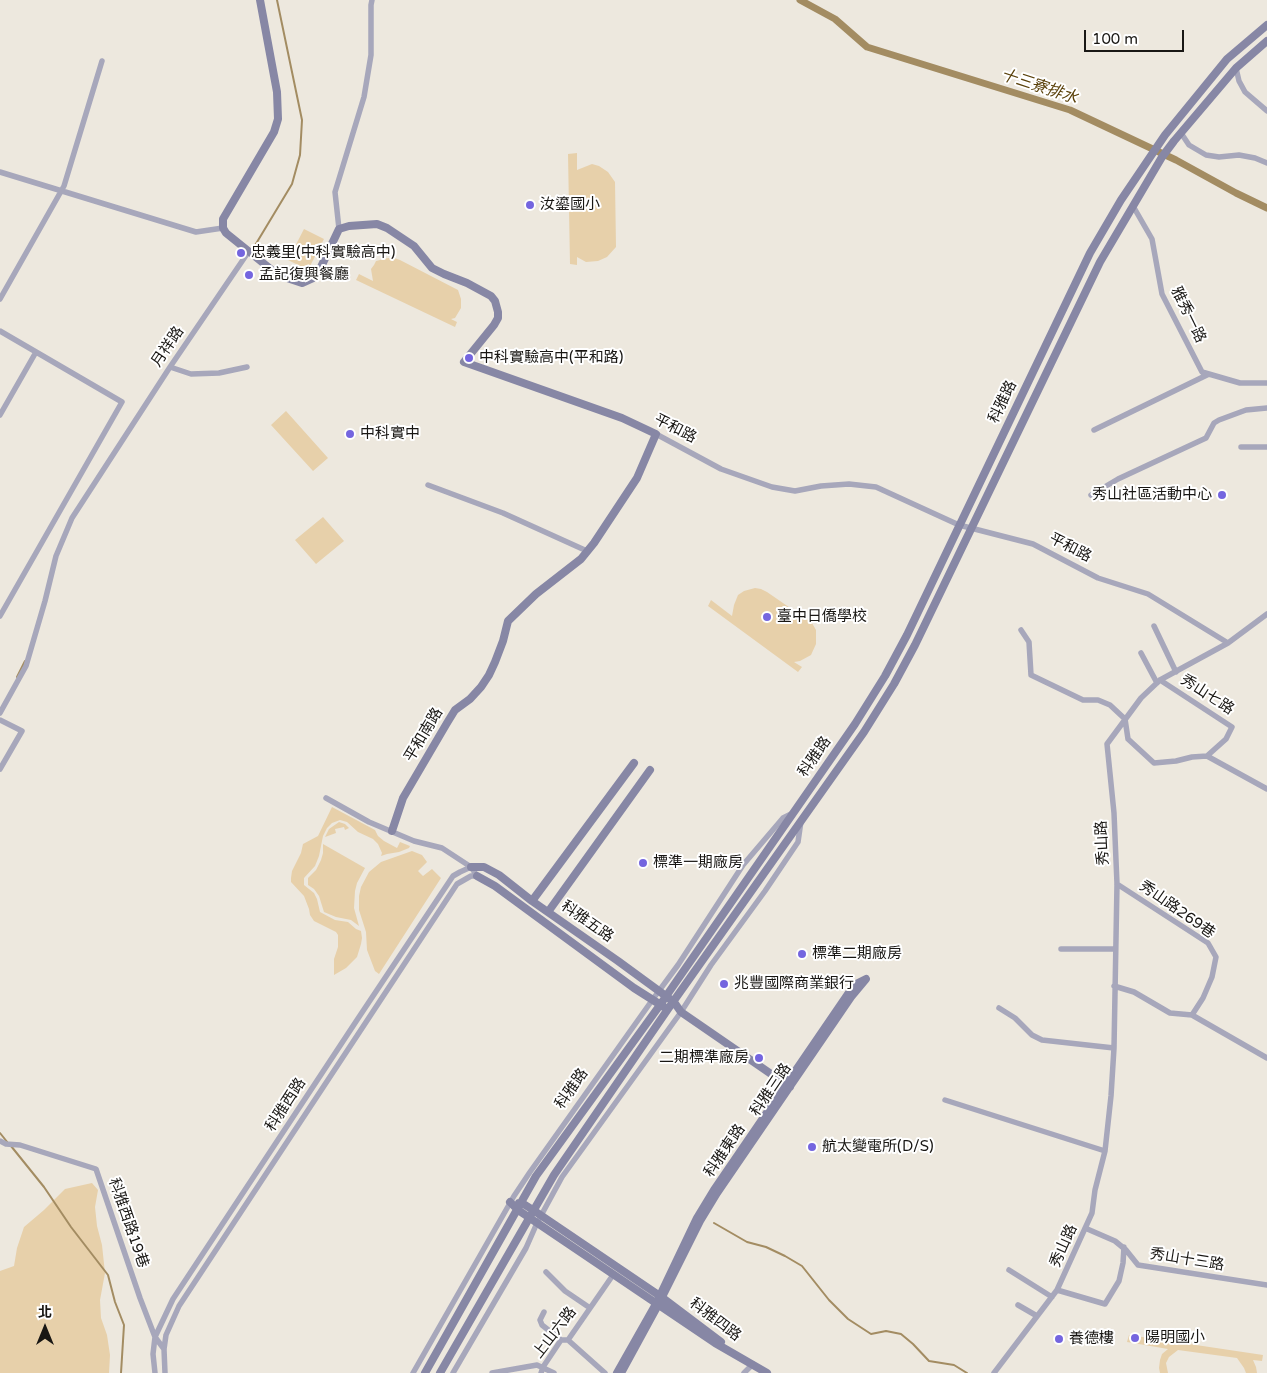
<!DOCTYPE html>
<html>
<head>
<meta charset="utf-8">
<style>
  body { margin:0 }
  #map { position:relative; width:1267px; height:1373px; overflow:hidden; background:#ede8de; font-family:"Varela Round","Noto Sans TC",sans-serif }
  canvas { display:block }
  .north { position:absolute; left:20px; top:1303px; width:50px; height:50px; -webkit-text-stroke:4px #fff; paint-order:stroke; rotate:0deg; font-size:14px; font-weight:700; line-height:20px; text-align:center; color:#191714 }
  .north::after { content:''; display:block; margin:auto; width:18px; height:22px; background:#191714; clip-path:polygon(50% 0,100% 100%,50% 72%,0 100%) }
  .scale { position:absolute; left:1084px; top:30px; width:100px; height:22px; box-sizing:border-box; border:2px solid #191714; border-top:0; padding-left:6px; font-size:15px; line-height:18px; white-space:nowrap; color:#191714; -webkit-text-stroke:4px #fff; paint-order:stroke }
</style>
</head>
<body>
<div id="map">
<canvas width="1267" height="1373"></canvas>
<div class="north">北</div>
<div class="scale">100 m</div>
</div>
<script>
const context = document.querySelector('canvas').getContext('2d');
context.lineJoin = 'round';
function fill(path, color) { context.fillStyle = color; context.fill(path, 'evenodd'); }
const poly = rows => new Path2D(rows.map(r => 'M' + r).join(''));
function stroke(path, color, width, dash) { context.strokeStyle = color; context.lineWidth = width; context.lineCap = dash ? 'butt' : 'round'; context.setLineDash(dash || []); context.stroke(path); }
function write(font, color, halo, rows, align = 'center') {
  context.font = font + ' "Varela Round","Noto Sans TC",sans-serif'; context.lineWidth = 4; context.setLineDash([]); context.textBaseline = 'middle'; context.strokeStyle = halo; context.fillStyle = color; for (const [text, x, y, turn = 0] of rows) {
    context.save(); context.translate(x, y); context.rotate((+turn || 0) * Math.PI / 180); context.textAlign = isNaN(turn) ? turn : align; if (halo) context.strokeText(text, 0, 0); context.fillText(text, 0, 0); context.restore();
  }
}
fill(poly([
  [577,153,577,170,592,164,599,166,608,172,615,182,616,247,607,257,598,261,586,262,577,257,577,265,570,264,568,154],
  [304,229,324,239,308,270,288,260],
  [388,258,394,258,400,260,458,290,461,299,461,308,455,318,451,319,457,322,455,327,356,280,359,274,373,281,371,269,374,265,376,261],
  [286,411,328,458,313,471,271,425],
  [323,517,344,541,316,564,295,540],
  [755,588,761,589,767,592,812,623,816,630,816,644,811,655,800,661,794,662,802,667,798,672,708,606,711,600,732,616,734,605,738,595,744,591],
  [332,807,375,830,378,836,384,841,397,848,400,842,410,846,409,848,399,852,387,854,381,856,382,853,378,844,373,839,358,832,347,822,340,820,332,823,327,828,323,836,319,856,315,866,304,878,304,885,314,893,317,899,320,912,335,920,348,922,356,929,361,931,362,938,361,944,357,957,346,968,334,975,334,959,338,947,338,935,336,932,314,921,310,915,309,909,304,896,291,882,291,878,292,871,301,853,303,844,318,836],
  [339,822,345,824,349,828,345,830,344,827,335,829,336,833,325,837,329,829],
  [323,844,365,868,357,883,355,891,354,908,359,926,351,920,336,917,324,912,319,896,314,889,308,885,308,878,316,870,321,860,323,853],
  [412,851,422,855,427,862,418,871,423,876,432,869,441,878,379,974,375,971,367,950,366,932,359,910,359,896,361,887,369,872,381,862],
  [92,1183,98,1190,95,1207,97,1226,102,1245,105,1273,100,1300,101,1318,107,1335,110,1355,109,1373,0,1373,0,1271,14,1266,17,1248,24,1227,44,1210,65,1189],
  [1129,1335,1263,1355,1262,1361,1253,1360,1256,1367,1257,1373,1246,1373,1244,1368,1237,1358,1178,1350,1169,1357,1166,1363,1168,1373,1160,1373,1159,1368,1160,1360,1162,1354,1168,1349,1127,1342]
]), '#e7d0aa');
stroke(poly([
  [251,252,292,184,300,155,302,120,277,0],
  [17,677,25,661],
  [0,1133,8,1143],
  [11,1146,44,1187,71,1227,108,1275,115,1302,124,1325,121,1373],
  [714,1223,747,1242,766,1247,785,1256,802,1266,829,1300,848,1319,871,1334,886,1331,901,1334,913,1344,929,1361,954,1365,967,1373]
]), '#a38c62', 2);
stroke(poly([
  [800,0,835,19,867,47,1070,110,1176,160,1236,193,1267,208]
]), '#a38c62', 7);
stroke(poly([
  [1236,68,1239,81,1245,92,1267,111],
  [1181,133,1189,145,1206,155,1219,157,1239,155,1255,158,1267,163],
  [0,172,196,232,223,228],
  [1133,206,1152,239,1162,294,1202,372,1240,383,1267,383],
  [339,229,335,192,364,97,371,55,371,5,372,0],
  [0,299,64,186,102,61],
  [0,331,122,402,0,616],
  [170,367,191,374,219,373,247,367],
  [0,415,36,352],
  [1094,430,1209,374],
  [656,434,721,469,772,487,795,491,821,486,849,484,876,487,959,525,1033,544,1098,578,1148,594,1228,643],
  [1241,447,1267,447],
  [428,485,503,513,587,551],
  [1091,495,1118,479,1206,438,1214,423,1219,420,1246,410,1267,408],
  [1154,626,1176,672],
  [1021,630,1029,642,1031,675,1083,700,1098,700,1110,705,1125,719,1128,739,1154,763,1176,761,1192,757,1207,756],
  [1141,653,1157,683],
  [1160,680,1232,727,1226,739,1207,756,1267,789],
  [0,713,26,666,45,601,56,556,72,518,170,367,249,251],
  [0,720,22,731,0,769],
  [326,798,369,822,414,841,442,848,471,867,477,876],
  [1117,884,1208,943,1216,957,1212,977,1203,998,1192,1015],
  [1061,949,1115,949],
  [1114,986,1134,992,1170,1013,1192,1015,1267,1058],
  [999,1008,1015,1018,1032,1035,1042,1040,1114,1048],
  [945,1100,1105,1151],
  [0,1141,6,1144,20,1145,96,1169,140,1298,155,1337,164,1349],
  [1085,1228,1115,1241,1126,1250,1138,1265,1267,1285],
  [1009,1270,1052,1297],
  [546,1272,565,1291,590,1308],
  [1057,1290,1105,1304,1119,1281,1123,1263,1124,1247],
  [1018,1305,1037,1316],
  [544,1312,540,1320,542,1325,561,1340],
  [568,1340,605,1373],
  [155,1373,153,1354,155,1337,173,1299,357,1020,453,876,460,872,471,867],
  [165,1373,164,1349,166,1335,179,1306,457,884,471,876,477,876],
  [413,1373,514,1196,530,1172,653,999,678,965,743,865,783,818,793,813],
  [453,1373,526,1248,537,1223,562,1177,681,1012,711,965,765,891,798,842,801,821],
  [492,1373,537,1365,554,1373],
  [541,1373,543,1367,561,1340,568,1340,613,1275],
  [744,1373,753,1364],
  [994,1373,1057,1290,1092,1213,1095,1190,1105,1151,1111,1096,1114,1048,1117,884,1114,813,1107,744,1141,698,1160,680,1228,643,1267,614]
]), '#a7a7bb', 5.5);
stroke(poly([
  [260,0,277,92,278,119,274,132,223,219,223,228,226,233,278,275,302,283,313,278,321,267,339,229,349,226,377,224,387,228,414,246,432,268,444,274,467,283,491,296,495,301,498,312,498,318,494,325,464,362,622,418,656,434,637,478,594,543,581,559,536,594,508,621,503,641,495,662,489,675,481,687,470,699,455,710,447,723,403,798,392,831],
  [471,867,484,867,499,875,532,901,618,961,674,1002,681,1012,790,1087],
  [477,876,495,886,634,988,664,1007],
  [532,901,634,763],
  [548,912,650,770],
  [510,1202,518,1210,715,1343,767,1373],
  [519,1203,522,1203,533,1210,660,1296,721,1342],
  [425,1373,536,1176,660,1005,855,724,885,676,907,635,1090,253,1121,200,1165,135,1227,59,1267,25],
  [440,1373,554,1175,668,1009,864,732,894,684,915,645,1100,262,1162,157,1174,141,1236,68,1267,41],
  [617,1373,656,1304,697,1218,714,1190,848,994,856,984,866,979,851,997,717,1193,700,1221,658,1305,621,1373]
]), '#8787a5', 8);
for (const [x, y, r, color] of [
  [530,205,5,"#7465df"],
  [241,253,5,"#7465df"],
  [249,275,5,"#7465df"],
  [469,358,5,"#7465df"],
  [350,434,5,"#7465df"],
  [1222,495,5,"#7465df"],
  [767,617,5,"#7465df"],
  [643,863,5,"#7465df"],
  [802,954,5,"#7465df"],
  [724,984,5,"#7465df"],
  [759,1058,5,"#7465df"],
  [812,1147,5,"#7465df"],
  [1135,1338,5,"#7465df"],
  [1059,1339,5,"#7465df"]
]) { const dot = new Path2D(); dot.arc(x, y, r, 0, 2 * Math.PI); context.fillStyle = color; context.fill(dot); stroke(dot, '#fff', 2); }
write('15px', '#191714', '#fff', [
  ["汝鎏國小",540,205],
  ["忠義里(中科實驗高中)",251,253],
  ["孟記復興餐廳",259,275],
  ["中科實驗高中(平和路)",479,358],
  ["中科實中",360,434],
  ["秀山社區活動中心",1212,495,"right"],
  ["臺中日僑學校",777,617],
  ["標準一期廠房",653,863],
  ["標準二期廠房",812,954],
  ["兆豐國際商業銀行",734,984],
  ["二期標準廠房",749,1058,"right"],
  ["航太變電所(D/S)",822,1147],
  ["陽明國小",1145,1338],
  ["養德樓",1069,1339]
], 'left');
write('15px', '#191714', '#fff', [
  ["雅秀一路",1188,315,64],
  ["月祥路",168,347,-56],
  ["科雅路",1003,402,-64],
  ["平和路",675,429,27],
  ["平和路",1070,548,27],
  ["秀山七路",1207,695,33],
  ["平和南路",424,735,-59],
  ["科雅路",815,757,-55],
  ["秀山路",1103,843,-93],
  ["秀山路269巷",1177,910,35],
  ["科雅五路",587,922,35],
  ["科雅路",572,1089,-55],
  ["科雅三路",771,1090,-56],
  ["科雅西路",286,1105,-57],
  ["科雅東路",725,1151,-56],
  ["科雅西路19巷",128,1223,71],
  ["秀山路",1064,1246,-66],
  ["秀山十三路",1187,1260,9],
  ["科雅四路",715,1320,37],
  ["上山六路",555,1333,-52]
]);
write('italic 16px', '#5a410a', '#fff', [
  ["十三寮排水",1039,87,18]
]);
</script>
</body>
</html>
